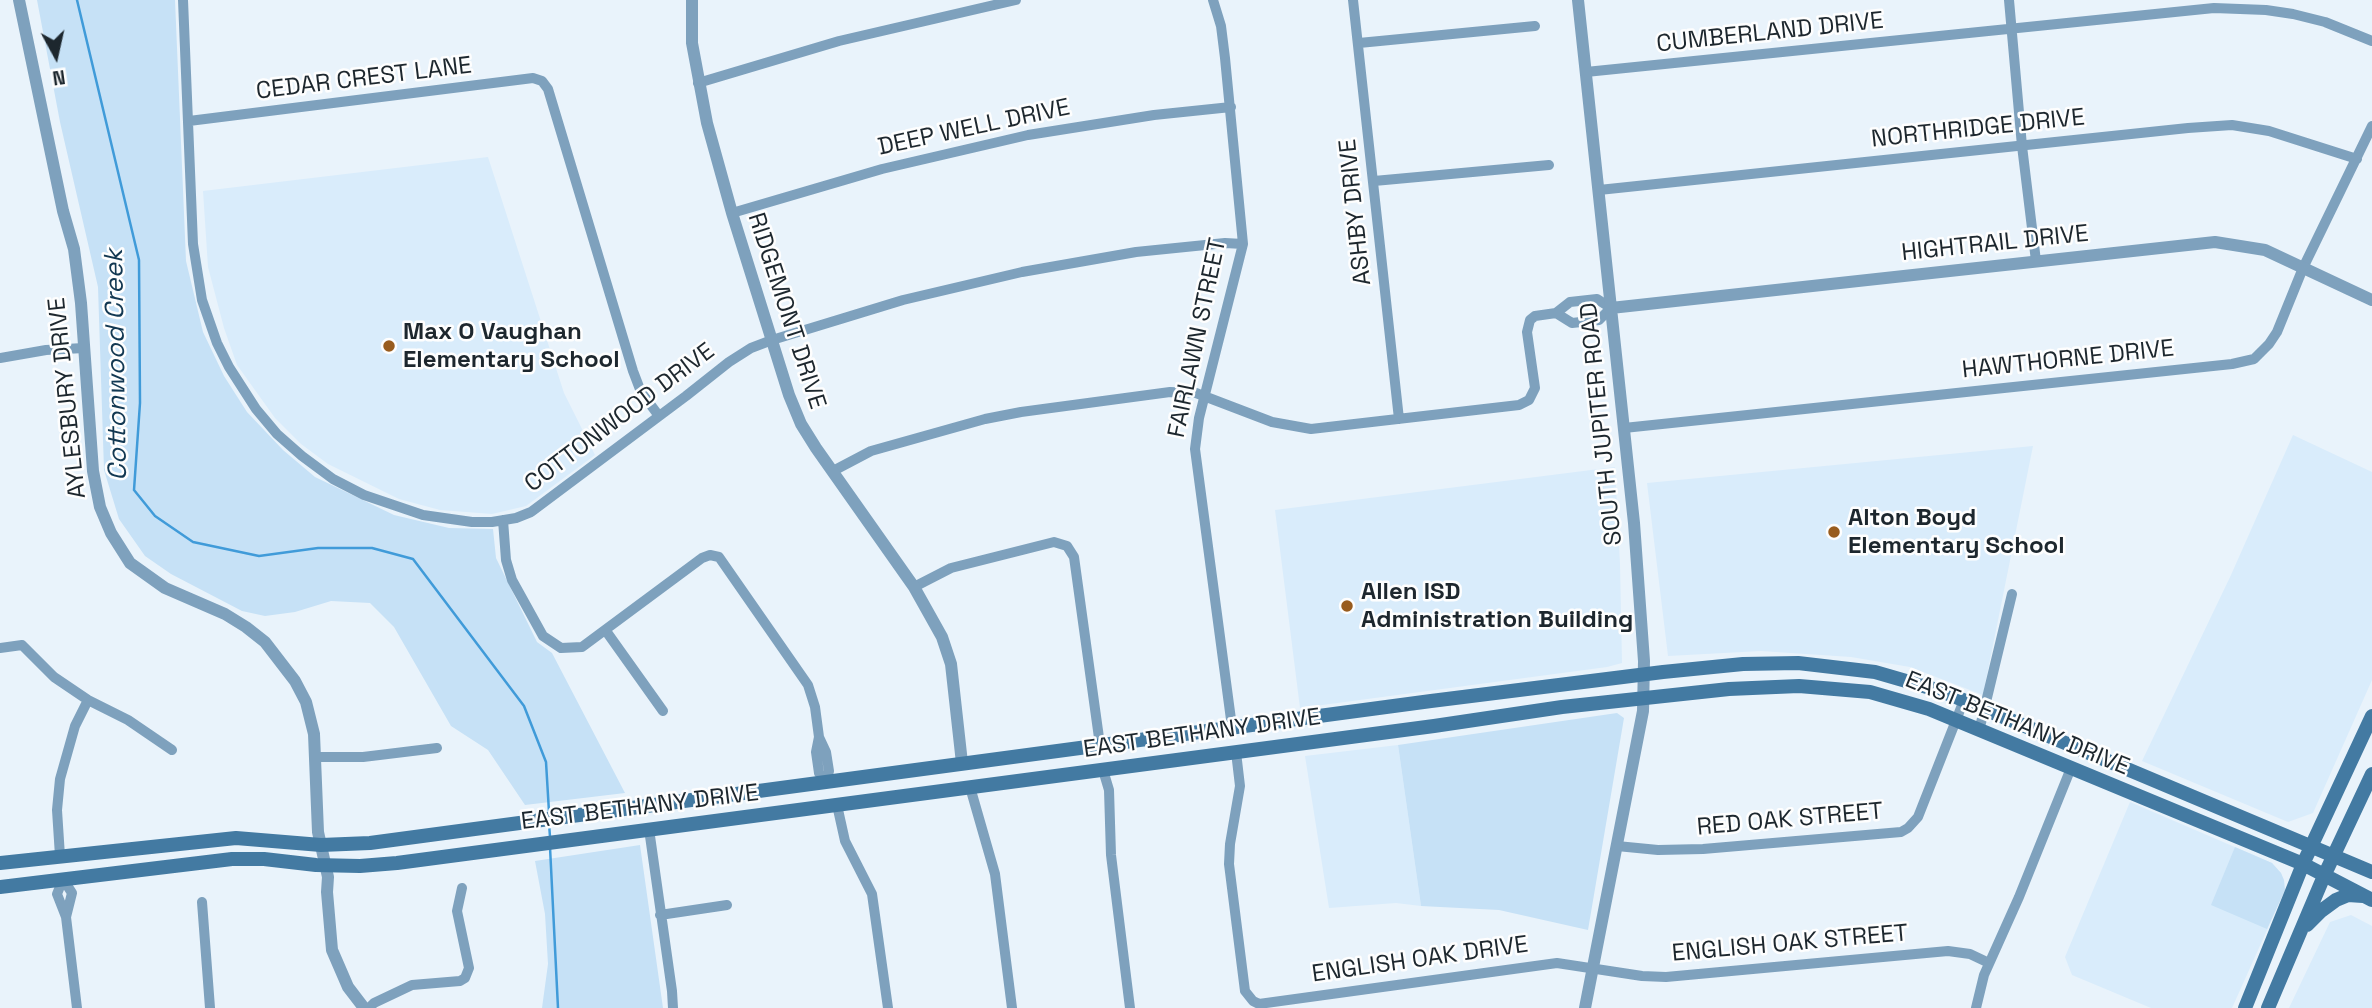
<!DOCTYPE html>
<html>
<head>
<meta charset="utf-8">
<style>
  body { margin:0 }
  #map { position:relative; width:2372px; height:1008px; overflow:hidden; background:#e9f3fb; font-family:"Space Grotesk",sans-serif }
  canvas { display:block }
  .north { position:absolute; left:21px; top:21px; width:70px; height:70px; -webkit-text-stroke:5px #fefefe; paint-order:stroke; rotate:172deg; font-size:19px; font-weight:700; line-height:28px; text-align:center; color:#1d272e }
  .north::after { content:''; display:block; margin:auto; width:24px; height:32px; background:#1d272e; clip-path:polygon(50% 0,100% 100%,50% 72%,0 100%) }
</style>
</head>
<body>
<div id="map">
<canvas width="2372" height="1008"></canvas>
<div class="north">N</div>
</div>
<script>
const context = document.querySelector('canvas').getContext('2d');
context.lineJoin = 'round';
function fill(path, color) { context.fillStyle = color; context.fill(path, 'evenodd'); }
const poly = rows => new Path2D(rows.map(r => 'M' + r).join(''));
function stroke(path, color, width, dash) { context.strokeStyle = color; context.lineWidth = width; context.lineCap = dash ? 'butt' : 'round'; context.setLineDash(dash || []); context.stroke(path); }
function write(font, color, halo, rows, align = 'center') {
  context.font = font + ' "Space Grotesk",sans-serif'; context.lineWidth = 5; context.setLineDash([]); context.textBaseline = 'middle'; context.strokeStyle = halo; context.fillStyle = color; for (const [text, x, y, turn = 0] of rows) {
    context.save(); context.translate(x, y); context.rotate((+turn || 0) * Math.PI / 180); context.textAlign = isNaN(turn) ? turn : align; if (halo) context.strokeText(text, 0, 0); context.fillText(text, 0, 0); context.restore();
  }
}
fill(poly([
  [488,157,564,393,595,455,526,506,492,514,440,510,399,499,328,464,301,444,275,418,237,365,224,328,208,267,203,191],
  [2293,435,2372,472,2372,680,2313,813,2288,822,2142,761,2231,575],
  [2033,446,1983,695,1910,667,1851,657,1761,651,1668,656,1647,483],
  [1615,467,1620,564,1622,663,1607,667,1300,708,1275,510],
  [1398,745,1421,906,1396,903,1329,908,1305,756],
  [2130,802,2272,863,2281,873,2285,890,2232,1008,2151,1008,2072,975,2065,957],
  [2351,915,2372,926,2372,1008,2289,1008,2330,922]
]), '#d9ecfb');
fill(poly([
  [37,0,175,0,186,261,203,332,224,376,247,412,283,450,315,477,394,515,449,528,493,529,496,558,537,642,552,653,625,793,525,805,488,750,451,726,394,627,370,603,331,601,295,612,265,616,242,611,171,574,145,556,119,519,104,470,98,287,60,122],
  [1617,713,1624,718,1588,930,1499,910,1421,906,1398,745],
  [640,845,663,1008,542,1008,548,964,545,914,535,861],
  [2235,847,2272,863,2281,873,2284,880,2285,890,2267,929,2211,905]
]), '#c6e1f6');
stroke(poly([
  [77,0,139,260,140,403,134,490,155,516,193,542,259,556,318,548,372,548,413,559,524,706,546,762,549,812],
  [549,823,550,837],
  [550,847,558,1008]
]), '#409bd9', 2.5);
stroke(poly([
  [183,0,193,244,202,300,217,343,229,367,256,409,277,434,302,456,333,479,364,495,423,515,472,522,492,522,516,518,531,512,686,396,729,362,751,348,772,340,903,300,1022,272,1136,252,1225,243,1243,244],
  [1213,0,1221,26,1225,58,1243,244,1199,418,1195,449,1232,727],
  [1353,0,1399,419],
  [2009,0,2022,146,2036,261],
  [1359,43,1535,26],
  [1586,72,2214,8,2266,10,2293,14,2325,22,2372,41],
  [698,83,839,41,1016,0],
  [189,121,533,78,542,81,548,89,633,371,641,392,659,416],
  [1374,181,1549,165],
  [1599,190,2188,128,2232,125,2269,131,2357,159],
  [732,213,882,169,1028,135,1154,115,1231,107],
  [0,358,46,350,84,348],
  [1624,428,2232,364,2254,359,2269,344,2277,332,2303,268,2372,126],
  [833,471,871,451,985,419,1021,412,1170,392,1196,393,1272,422,1311,429,1519,405,1529,400,1535,388,1527,332,1530,320,1535,316,1556,313,1570,302,1597,299,1611,308,1599,320,1572,323,1556,313],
  [503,520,506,560,512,580,543,636,561,648,582,647,702,558,710,555,719,557,808,685,815,707,819,737,826,752,829,771,826,781,819,773,816,752,819,737],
  [914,587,951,568,1054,542,1067,546,1074,557,1100,745],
  [606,631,663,711],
  [0,648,22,645,54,677,88,700,128,720,172,750],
  [1979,731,2012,594],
  [1236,752,1240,786,1230,844,1229,864,1245,991,1253,1001,1259,1004,1557,963,1642,976,1666,977,1948,951,1970,954,1989,963],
  [315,757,363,757,437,748],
  [1103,770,1109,790,1111,855,1130,1008],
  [970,787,995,874,1012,1008],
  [837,805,845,841,872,894,888,1008],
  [649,829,672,991,673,1008],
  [1617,846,1658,850,1703,849,1901,832,1908,828,1918,817,1964,700],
  [60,856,57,810,60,779,75,726,88,700],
  [63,879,57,894,66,917,77,1008],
  [63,879,72,893,66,917],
  [202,902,210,1008],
  [660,915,727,905],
  [369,1008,374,1003,412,985,460,981,465,978,469,968,457,911,462,888],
  [1976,1008,1984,975,2019,897,2071,768]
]), '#7ea1bd', 10);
stroke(poly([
  [19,0,63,211,74,249,81,303,93,471,100,507,111,533,130,563,165,588,225,614,246,627,265,642,295,681,306,702,314,734,318,832,328,877,327,892,332,950,348,987,364,1008],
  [692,0,692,43,707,123,732,213,789,395,801,424,816,448,914,587,942,637,951,664,962,763],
  [1578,0,1634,523,1644,661,1643,711,1585,1008],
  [1611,308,2215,242,2265,250,2372,300]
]), '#7ea1bd', 12);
stroke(poly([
  [0,863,236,838,321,845,370,843,1431,701,1663,672,1743,664,1798,663,1875,672,1944,692,2372,872],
  [0,887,232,859,264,859,316,865,360,866,397,863,1434,726,1562,707,1729,689,1799,686,1870,692,1929,709,2303,864,2372,900],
  [2307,925,2321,911,2336,900,2348,895,2363,896],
  [2245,1008,2303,864,2372,716],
  [2268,1008,2324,876,2372,774]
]), '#437aa2', 14);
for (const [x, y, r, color] of [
  [389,346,7,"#985c1e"],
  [1834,532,7,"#985c1e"],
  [1347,606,7,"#985c1e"]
]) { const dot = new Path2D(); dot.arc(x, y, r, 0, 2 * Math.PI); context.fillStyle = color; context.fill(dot); stroke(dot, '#fefefe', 2.5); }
write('24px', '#1d272e', '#fefefe', [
  ["CUMBERLAND DRIVE",1770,33,-6],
  ["CEDAR CREST LANE",364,79,-7],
  ["DEEP WELL DRIVE",974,128,-12],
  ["NORTHRIDGE DRIVE",1978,129,-6],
  ["ASHBY DRIVE",1356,212,-96],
  ["HIGHTRAIL DRIVE",1995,244,-6],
  ["RIDGEMONT DRIVE",786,311,72],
  ["FAIRLAWN STREET",1198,338,-78],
  ["HAWTHORNE DRIVE",2068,360,-6],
  ["AYLESBURY DRIVE",68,398,-96],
  ["COTTONWOOD DRIVE",620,418,-37],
  ["SOUTH JUPITER ROAD",1602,424,-96],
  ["EAST BETHANY DRIVE",2017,724,22],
  ["EAST BETHANY DRIVE",1202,734,-8],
  ["EAST BETHANY DRIVE",640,808,-7],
  ["RED OAK STREET",1790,820,-5],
  ["ENGLISH OAK STREET",1790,944,-5],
  ["ENGLISH OAK DRIVE",1420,960,-8]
]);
write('bold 24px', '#1d272e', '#fefefe', [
  ["Max O Vaughan",403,332],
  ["Elementary School",403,360],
  ["Alton Boyd",1848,518],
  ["Elementary School",1848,546],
  ["Allen ISD",1361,592],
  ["Administration Building",1361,620]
], 'left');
write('italic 26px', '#123852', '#fefefe', [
  ["Cottonwood Creek",117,365,-91]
]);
</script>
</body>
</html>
